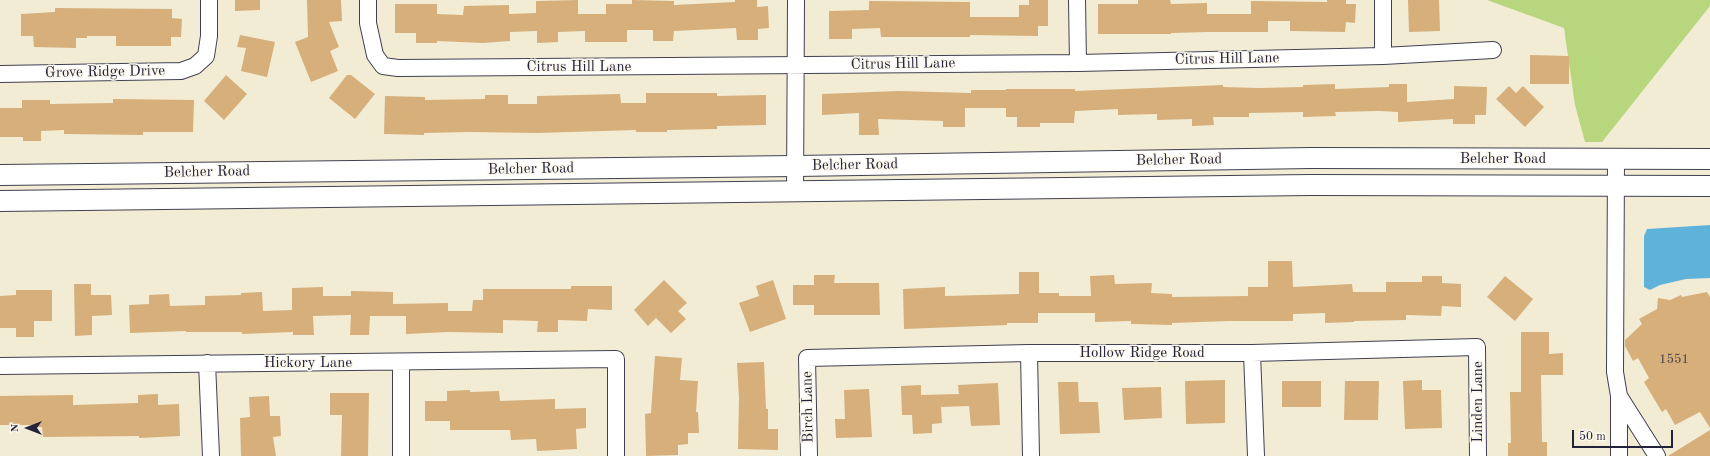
<!DOCTYPE html>
<html>
<head>
<meta charset="utf-8">
<style>
  body { margin:0 }
  #map { position:relative; width:1710px; height:456px; overflow:hidden; background:#f3ecd5; font-family:"Old Standard TT",serif }
  canvas { display:block }
  .north { position:absolute; left:8px; top:408px; width:40px; height:40px; -webkit-text-stroke:3px #fbf7ec; paint-order:stroke; rotate:270deg; font-size:11px; font-weight:700; line-height:16px; text-align:center; color:#22223b }
  .north::after { content:''; display:block; margin:auto; width:14px; height:18px; background:#22223b; clip-path:polygon(50% 0,100% 100%,50% 72%,0 100%) }
  .scale { position:absolute; left:1572px; top:430px; width:101px; height:18px; box-sizing:border-box; border:2px solid #22223b; border-top:0; padding-left:5px; font-size:12px; line-height:14px; white-space:nowrap; color:#22223b; -webkit-text-stroke:3px #fbf7ec; paint-order:stroke }
</style>
</head>
<body>
<div id="map">
<canvas width="1710" height="456"></canvas>
<div class="north">N</div>
<div class="scale">50 m</div>
</div>
<script>
const context = document.querySelector('canvas').getContext('2d');
context.lineJoin = 'round';
function fill(path, color) { context.fillStyle = color; context.fill(path, 'evenodd'); }
const poly = rows => new Path2D(rows.map(r => 'M' + r).join(''));
function stroke(path, color, width, dash) { context.strokeStyle = color; context.lineWidth = width; context.lineCap = dash ? 'butt' : 'round'; context.setLineDash(dash || []); context.stroke(path); }
function write(font, color, halo, rows, align = 'center') {
  context.font = font + ' "Old Standard TT",serif'; context.lineWidth = 3; context.setLineDash([]); context.textBaseline = 'middle'; context.strokeStyle = halo; context.fillStyle = color; for (const [text, x, y, turn = 0] of rows) {
    context.save(); context.translate(x, y); context.rotate((+turn || 0) * Math.PI / 180); context.textAlign = isNaN(turn) ? turn : align; if (halo) context.strokeText(text, 0, 0); context.fillText(text, 0, 0); context.restore();
  }
}
fill(poly([
  [1487,0,1710,0,1710,6,1602,142,1585,142,1575,105,1564,28]
]), '#b7d67d');
fill(poly([
  [1710,225,1710,278,1686,279,1660,285,1650,290,1644,287,1644,236,1647,229]
]), '#5fb3db');
fill(poly([
  [235,0,260,0,260,10,235,11],
  [307,0,341,0,342,21,329,22,339,47,330,51,338,71,311,82,295,42,308,37],
  [578,0,578,14,606,14,606,4,632,4,632,0,674,1,674,5,735,2,735,0,757,0,757,7,768,6,769,28,758,29,758,40,737,40,736,28,674,31,673,41,653,41,653,30,627,30,627,42,585,42,585,31,558,32,558,42,537,43,537,31,510,32,510,41,483,43,437,41,437,43,416,43,416,33,395,33,395,4,437,4,437,14,463,15,464,6,509,5,509,14,536,13,536,1],
  [1029,0,1048,0,1048,26,1038,26,1038,36,970,35,970,37,881,37,880,28,852,29,852,39,829,39,829,11,869,10,869,1,970,2,970,17,1019,17,1019,5,1029,5],
  [1138,0,1170,0,1171,4,1207,3,1207,14,1251,14,1251,1,1327,2,1327,0,1346,0,1346,4,1356,4,1355,23,1346,22,1345,32,1290,31,1290,21,1268,21,1268,32,1208,32,1171,33,1171,34,1098,34,1098,4,1138,4],
  [1408,0,1439,0,1440,31,1409,32],
  [55,8,172,9,172,18,182,19,181,37,171,37,171,46,116,46,116,36,87,36,87,38,76,38,76,48,34,47,33,36,21,36,21,14,55,12],
  [240,35,275,42,267,77,241,71,246,48,237,47],
  [1530,55,1569,56,1569,84,1530,84],
  [226,75,247,94,224,120,204,101],
  [347,75,351,75,375,94,355,119,329,98],
  [1335,84,1335,89,1389,87,1389,84,1407,84,1407,102,1454,99,1454,86,1487,87,1486,115,1475,115,1475,124,1453,124,1453,119,1398,122,1398,112,1379,111,1335,112,1336,116,1303,117,1303,112,1249,113,1249,117,1213,117,1214,125,1192,126,1192,119,1157,120,1157,114,1118,115,1118,109,1075,111,1074,123,1040,123,1040,127,1017,127,1017,117,1006,117,1006,108,965,108,965,127,943,127,943,121,878,119,879,135,859,135,859,113,822,115,822,94,898,91,971,93,971,90,1006,90,1006,89,1075,89,1075,91,1223,85,1223,87,1259,88,1303,87,1303,85],
  [1509,86,1516,93,1523,86,1544,107,1525,127,1496,99],
  [646,93,717,93,717,96,766,95,766,125,717,126,717,129,667,130,667,132,636,132,636,130,538,133,469,132,424,133,424,135,384,134,385,96,425,97,425,100,485,99,485,95,508,95,508,104,537,104,537,96,620,94,621,103,646,103],
  [113,99,194,100,193,132,143,132,143,135,64,134,64,130,41,131,41,141,23,141,23,137,0,137,0,108,22,108,22,100,50,100,50,104,113,103],
  [1268,261,1292,261,1293,287,1352,284,1353,292,1386,292,1386,282,1422,282,1422,276,1442,276,1442,283,1461,284,1461,307,1442,306,1441,316,1406,315,1406,320,1354,321,1354,322,1325,323,1325,313,1293,314,1293,321,1229,321,1172,323,1172,325,1131,324,1131,321,1095,322,1095,313,1038,313,1038,323,1007,323,1007,325,904,329,903,289,945,287,945,296,1019,294,1019,272,1039,272,1039,293,1059,293,1059,296,1091,296,1090,276,1114,275,1115,284,1152,283,1151,293,1172,294,1172,297,1248,296,1248,287,1268,287],
  [814,275,835,275,834,283,879,283,880,315,814,315,814,305,793,305,793,285,814,285],
  [1505,276,1533,299,1515,321,1487,297],
  [664,280,687,303,678,311,686,319,671,333,656,318,648,326,634,310],
  [773,280,786,319,750,332,739,303,759,296,756,286],
  [74,284,91,284,91,295,111,295,112,315,92,316,92,335,75,336],
  [571,286,612,286,612,310,588,309,587,321,558,320,558,332,537,332,538,321,503,320,503,333,448,332,406,334,406,316,370,316,369,335,350,335,351,315,313,316,314,335,293,335,293,332,242,334,242,332,186,332,186,331,130,333,129,305,149,304,149,295,169,294,170,306,205,305,205,296,241,295,241,293,262,292,263,311,292,310,292,288,323,287,323,296,351,296,351,291,393,292,393,304,448,303,448,311,472,311,473,300,483,300,483,289,571,289],
  [16,290,52,290,52,321,34,321,34,337,16,337,16,328,0,328,0,296,16,295],
  [1707,292,1710,297,1710,428,1700,412,1675,425,1666,409,1662,412,1644,382,1649,378,1638,358,1633,361,1625,346,1625,340,1642,324,1639,319,1657,309,1658,298,1670,300,1681,295,1682,297],
  [1521,332,1549,332,1549,354,1563,353,1563,375,1541,375,1542,442,1547,442,1547,456,1508,456,1508,443,1511,443,1510,392,1521,392],
  [655,356,682,358,680,380,698,381,696,412,698,412,699,433,688,433,688,444,678,445,678,455,646,456,645,414,651,413],
  [764,362,766,409,768,409,768,429,778,429,778,450,738,449,739,398,737,363],
  [1225,380,1225,423,1186,424,1185,381],
  [1422,380,1422,390,1441,390,1442,428,1405,429,1403,381],
  [1282,381,1321,381,1321,407,1282,407],
  [1345,381,1379,381,1378,420,1344,420],
  [1058,382,1078,382,1079,402,1098,402,1100,433,1060,434],
  [998,383,1000,425,971,426,969,406,941,407,942,423,932,424,932,433,913,434,912,415,902,415,901,386,921,385,921,395,959,394,958,385],
  [1161,387,1162,418,1124,420,1122,388],
  [869,389,872,437,836,438,835,419,845,419,844,390],
  [470,390,470,392,499,391,500,401,555,399,555,409,586,408,586,428,576,429,577,449,537,451,536,439,511,440,510,430,450,430,450,421,425,421,425,401,447,401,447,391],
  [330,393,369,393,368,456,341,456,342,415,330,415],
  [158,394,158,405,179,404,180,436,139,438,139,436,43,437,42,427,32,427,32,425,0,425,0,396,73,395,73,405,138,403,138,395],
  [269,396,270,416,280,416,281,436,273,437,276,456,241,456,240,418,250,417,249,397],
  [1710,430,1710,456,1668,456]
]), '#d6af7b');
const minor = poly([
  [368,0,368,23,375,55,383,66,398,68,1078,63,1383,56,1493,50],
  [1077,0,1078,63],
  [1383,0,1383,56],
  [0,74,181,71,195,66,206,56,209,36,209,0],
  [1616,159,1615,372,1619,396,1619,456],
  [795,192,796,0],
  [1029,353,1031,456],
  [1252,353,1256,456],
  [401,362,401,456],
  [207,363,211,456],
  [0,366,616,359,616,456],
  [1619,396,1657,456],
  [809,456,807,358,1029,353,1252,353,1477,347,1478,456]
]);
const major = poly([
  [0,175,796,166,1311,158,1710,159],
  [0,201,1311,185,1710,186]
]);
stroke(minor, '#414052', 18);
stroke(major, '#414052', 22);
stroke(minor, '#fff', 16);
stroke(major, '#fff', 20);
write('13px', '#4f454b', null, [
  ["1551",1674,360]
]);
write('15px', '#22223b', '#fbf7ec', [
  ["Citrus Hill Lane",1227,59,-1],
  ["Citrus Hill Lane",903,64,-1],
  ["Citrus Hill Lane",579,67],
  ["Grove Ridge Drive",105,72,-1],
  ["Belcher Road",1503,159],
  ["Belcher Road",1179,160,-1],
  ["Belcher Road",855,165,-1],
  ["Belcher Road",531,169,-1],
  ["Belcher Road",207,172,-1],
  ["Hollow Ridge Road",1142,353],
  ["Hickory Lane",308,363],
  ["Linden Lane",1478,402,-90],
  ["Birch Lane",808,407,-91]
]);
</script>
</body>
</html>
